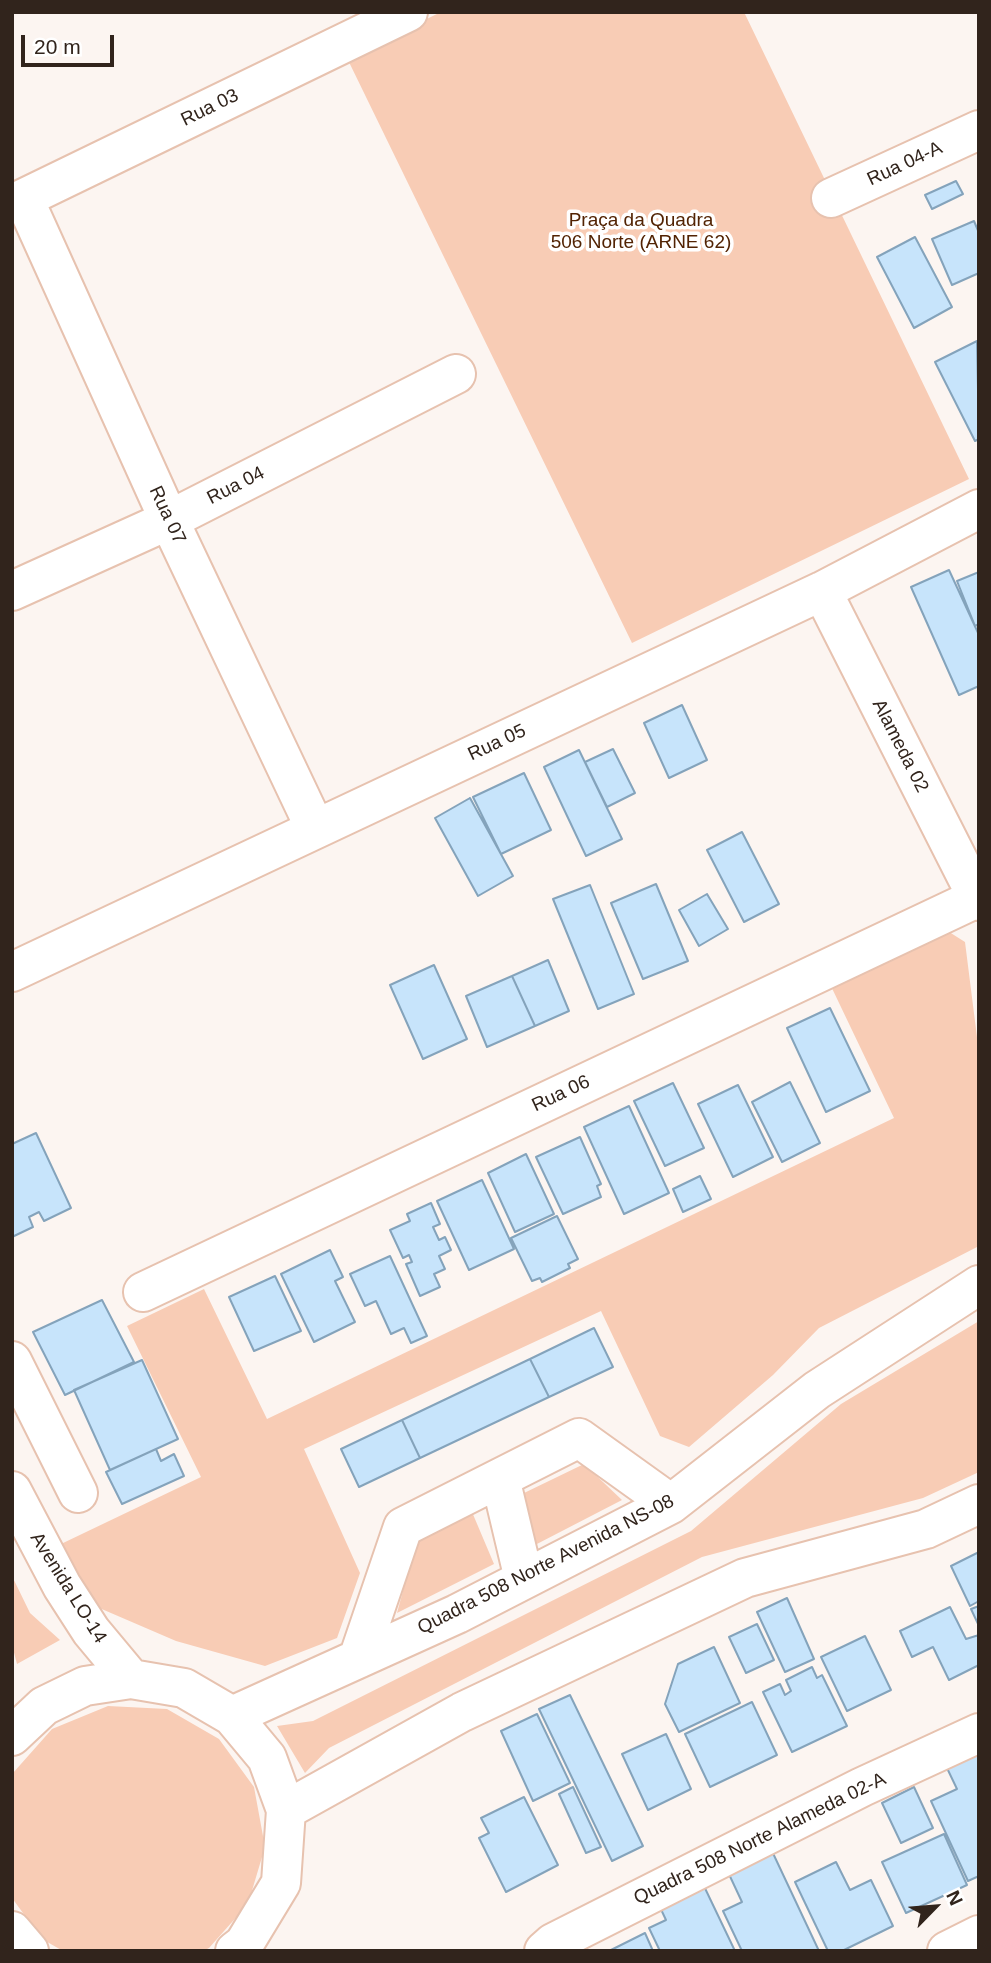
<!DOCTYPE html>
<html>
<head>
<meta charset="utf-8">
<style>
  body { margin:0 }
  #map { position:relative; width:991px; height:1963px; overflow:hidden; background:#fcf5f1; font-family:Helvetica,sans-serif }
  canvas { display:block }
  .frame { position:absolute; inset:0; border:14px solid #31241c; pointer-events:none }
  .north { position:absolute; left:900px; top:1872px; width:70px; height:70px; -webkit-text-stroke:5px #fff; paint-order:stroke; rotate:65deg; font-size:19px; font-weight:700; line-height:28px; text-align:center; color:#31241c }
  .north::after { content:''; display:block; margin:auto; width:24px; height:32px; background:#31241c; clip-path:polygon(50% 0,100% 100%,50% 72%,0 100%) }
  .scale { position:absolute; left:21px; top:35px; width:93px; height:32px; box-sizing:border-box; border:4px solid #31241c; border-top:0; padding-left:9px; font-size:21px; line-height:24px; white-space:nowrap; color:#31241c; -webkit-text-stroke:5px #fff; paint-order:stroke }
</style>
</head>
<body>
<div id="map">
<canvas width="991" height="1963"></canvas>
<div class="frame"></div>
<div class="north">N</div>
<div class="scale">20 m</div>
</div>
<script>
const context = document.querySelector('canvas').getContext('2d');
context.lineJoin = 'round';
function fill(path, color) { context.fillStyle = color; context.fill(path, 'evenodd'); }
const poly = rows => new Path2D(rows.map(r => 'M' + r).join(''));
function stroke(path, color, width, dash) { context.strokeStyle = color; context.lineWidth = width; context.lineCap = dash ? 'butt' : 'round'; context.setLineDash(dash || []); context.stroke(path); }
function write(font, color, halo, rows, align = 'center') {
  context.font = font + ' Helvetica,sans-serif'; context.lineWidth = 7; context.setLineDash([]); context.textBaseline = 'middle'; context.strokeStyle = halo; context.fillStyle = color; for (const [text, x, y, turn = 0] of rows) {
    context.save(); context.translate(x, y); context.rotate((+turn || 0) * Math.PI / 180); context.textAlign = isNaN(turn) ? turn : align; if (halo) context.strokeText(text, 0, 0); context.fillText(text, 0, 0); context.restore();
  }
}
fill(poly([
  [441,12,744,12,969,479,632,643,347,58],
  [946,930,965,942,979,1053,979,1246,819,1328,773,1375,689,1447,660,1436,601,1311,304,1449,360,1573,337,1638,265,1666,176,1641,97,1607,61,1544,201,1477,127,1326,204,1289,267,1419,894,1118,829,982],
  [979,1321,979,1472,923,1498,702,1557,329,1748,305,1773,277,1726,313,1721,691,1531,841,1404],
  [584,1464,622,1500,535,1545,522,1494],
  [472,1512,494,1564,397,1613,417,1539],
  [12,1576,30,1613,60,1640,17,1664,12,1645],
  [108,1706,167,1709,219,1739,254,1787,265,1847,248,1904,209,1948,203,1951,63,1951,42,1939,12,1898,13,1773,52,1729]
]), '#f8ccb5');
const building = poly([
  [956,181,963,194,932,209,925,195,956,181],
  [974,221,979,233,979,273,952,285,932,239,974,221],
  [915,237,952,307,914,328,877,257,915,237],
  [977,341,979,439,975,441,935,362,977,341],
  [949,570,979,635,979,686,959,695,911,587,949,570],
  [979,572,979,624,975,626,957,581,979,572],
  [682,705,707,760,669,778,644,723,682,705],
  [613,749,635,793,607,807,585,762,613,749],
  [579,750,622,839,586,856,544,767,579,750],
  [524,773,551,830,501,854,473,797,524,773],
  [470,798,513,876,478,896,435,818,470,798],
  [742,832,779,904,744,922,707,850,742,832],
  [656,884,688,961,643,979,611,903,656,884],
  [590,885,634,994,598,1009,553,899,590,885],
  [707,894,728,929,699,946,679,910,707,894],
  [548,960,569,1011,535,1026,512,976,548,960],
  [434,965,467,1039,423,1059,390,985,434,965],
  [512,976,535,1026,487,1047,466,996,512,976],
  [830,1008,870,1091,826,1112,787,1028,830,1008],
  [790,1082,820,1143,782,1162,752,1102,790,1082],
  [673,1083,704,1148,665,1166,634,1101,673,1083],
  [738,1085,773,1157,733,1177,698,1104,738,1085],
  [629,1106,669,1193,624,1214,584,1127,629,1106],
  [36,1133,71,1208,44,1221,39,1212,29,1217,33,1227,12,1237,12,1144,36,1133],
  [580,1137,601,1184,597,1186,601,1197,563,1214,536,1157,580,1137],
  [526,1154,554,1214,515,1232,488,1173,526,1154],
  [700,1176,711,1199,683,1212,673,1189,700,1176],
  [482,1180,514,1249,469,1270,437,1201,482,1180],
  [431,1203,440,1224,433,1227,439,1240,445,1237,451,1250,439,1256,445,1269,434,1274,440,1287,420,1296,406,1264,412,1262,409,1255,403,1258,390,1230,410,1221,407,1214,431,1203],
  [557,1216,578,1259,568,1264,570,1268,542,1282,540,1278,532,1281,511,1238,557,1216],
  [330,1250,343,1277,335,1281,355,1322,314,1342,281,1274,330,1250],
  [390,1256,427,1336,411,1343,404,1328,391,1334,376,1301,365,1306,350,1274,390,1256],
  [275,1276,301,1331,254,1351,229,1297,275,1276],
  [102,1300,134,1362,65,1395,33,1332,102,1300],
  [594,1328,613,1367,549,1397,530,1359,594,1328],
  [530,1359,549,1397,420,1458,402,1420,530,1359],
  [142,1360,178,1439,110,1470,74,1390,142,1360],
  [402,1420,420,1458,359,1487,341,1449,402,1420],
  [156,1449,161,1461,174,1454,184,1476,122,1504,106,1472,156,1449],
  [979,1552,979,1601,970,1606,951,1566,979,1552],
  [787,1598,814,1659,785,1672,757,1612,787,1598],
  [979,1606,979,1626,971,1609,979,1606],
  [950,1607,966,1639,979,1635,979,1665,949,1680,933,1647,912,1657,900,1631,950,1607],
  [757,1624,774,1660,746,1673,729,1637,757,1624],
  [865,1636,891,1690,847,1711,821,1657,865,1636],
  [714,1647,740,1703,679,1732,665,1704,678,1664,714,1647],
  [812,1667,817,1678,822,1675,847,1726,792,1752,763,1692,780,1684,785,1695,791,1691,786,1680,812,1667],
  [570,1695,643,1846,612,1861,539,1709,570,1695],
  [752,1702,777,1755,710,1787,685,1734,752,1702],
  [537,1714,570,1783,533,1801,501,1731,537,1714],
  [666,1734,691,1789,648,1810,622,1754,666,1734],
  [979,1751,979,1876,968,1881,931,1801,957,1789,946,1766,979,1751],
  [573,1787,601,1847,586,1853,559,1794,573,1787],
  [914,1787,933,1828,901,1843,882,1803,914,1787],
  [524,1797,558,1865,506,1892,479,1838,489,1833,481,1818,524,1797],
  [944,1834,967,1885,906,1913,882,1862,944,1834],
  [771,1849,819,1951,742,1951,723,1911,742,1902,727,1870,771,1849],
  [836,1862,850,1890,871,1880,893,1926,842,1951,828,1951,795,1882,836,1862],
  [702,1882,735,1951,660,1951,649,1928,666,1920,658,1903,702,1882],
  [645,1933,653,1951,609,1951,645,1933]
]);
fill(building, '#c7e4fb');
stroke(building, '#84a3bb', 2);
const minor = poly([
  [831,198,979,130],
  [24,199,169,520,315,828],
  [12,204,408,12],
  [12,591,169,520,456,374],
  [822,591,979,901],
  [12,972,822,591,979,509],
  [143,1292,979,897],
  [12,1361,78,1493],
  [500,1478,524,1579],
  [12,1491,62,1586,91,1631,131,1679],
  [358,1659,403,1527,579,1438,671,1504],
  [232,1716,457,1614,671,1504,817,1390,979,1285],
  [12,1736,44,1706,85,1686,131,1679,184,1688,232,1716,267,1758,286,1810,281,1883,244,1944,235,1951],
  [286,1810,462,1712,745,1578,926,1529,979,1504],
  [12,1931,29,1951],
  [544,1951,553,1943,862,1787,979,1733],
  [947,1951,979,1935]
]);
stroke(minor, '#e7c2af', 42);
stroke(minor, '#fff', 38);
write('19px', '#31241c', '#fff', [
  ["Rua 03",210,108,-26],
  ["Rua 04-A",905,164,-25],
  ["Rua 04",236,486,-27],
  ["Rua 07",167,515,65],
  ["Rua 05",497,743,-25],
  ["Alameda 02",900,746,63],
  ["Rua 06",561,1094,-25],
  ["Quadra 508 Norte Avenida NS-08",546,1565,-27],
  ["Avenida LO-14",68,1588,58],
  ["Quadra 508 Norte Alameda 02-A",760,1839,-26]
]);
write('19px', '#522303', '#fff', [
  ["Praça da Quadra",641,221],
  ["506 Norte (ARNE 62)",641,243]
]);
</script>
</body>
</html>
